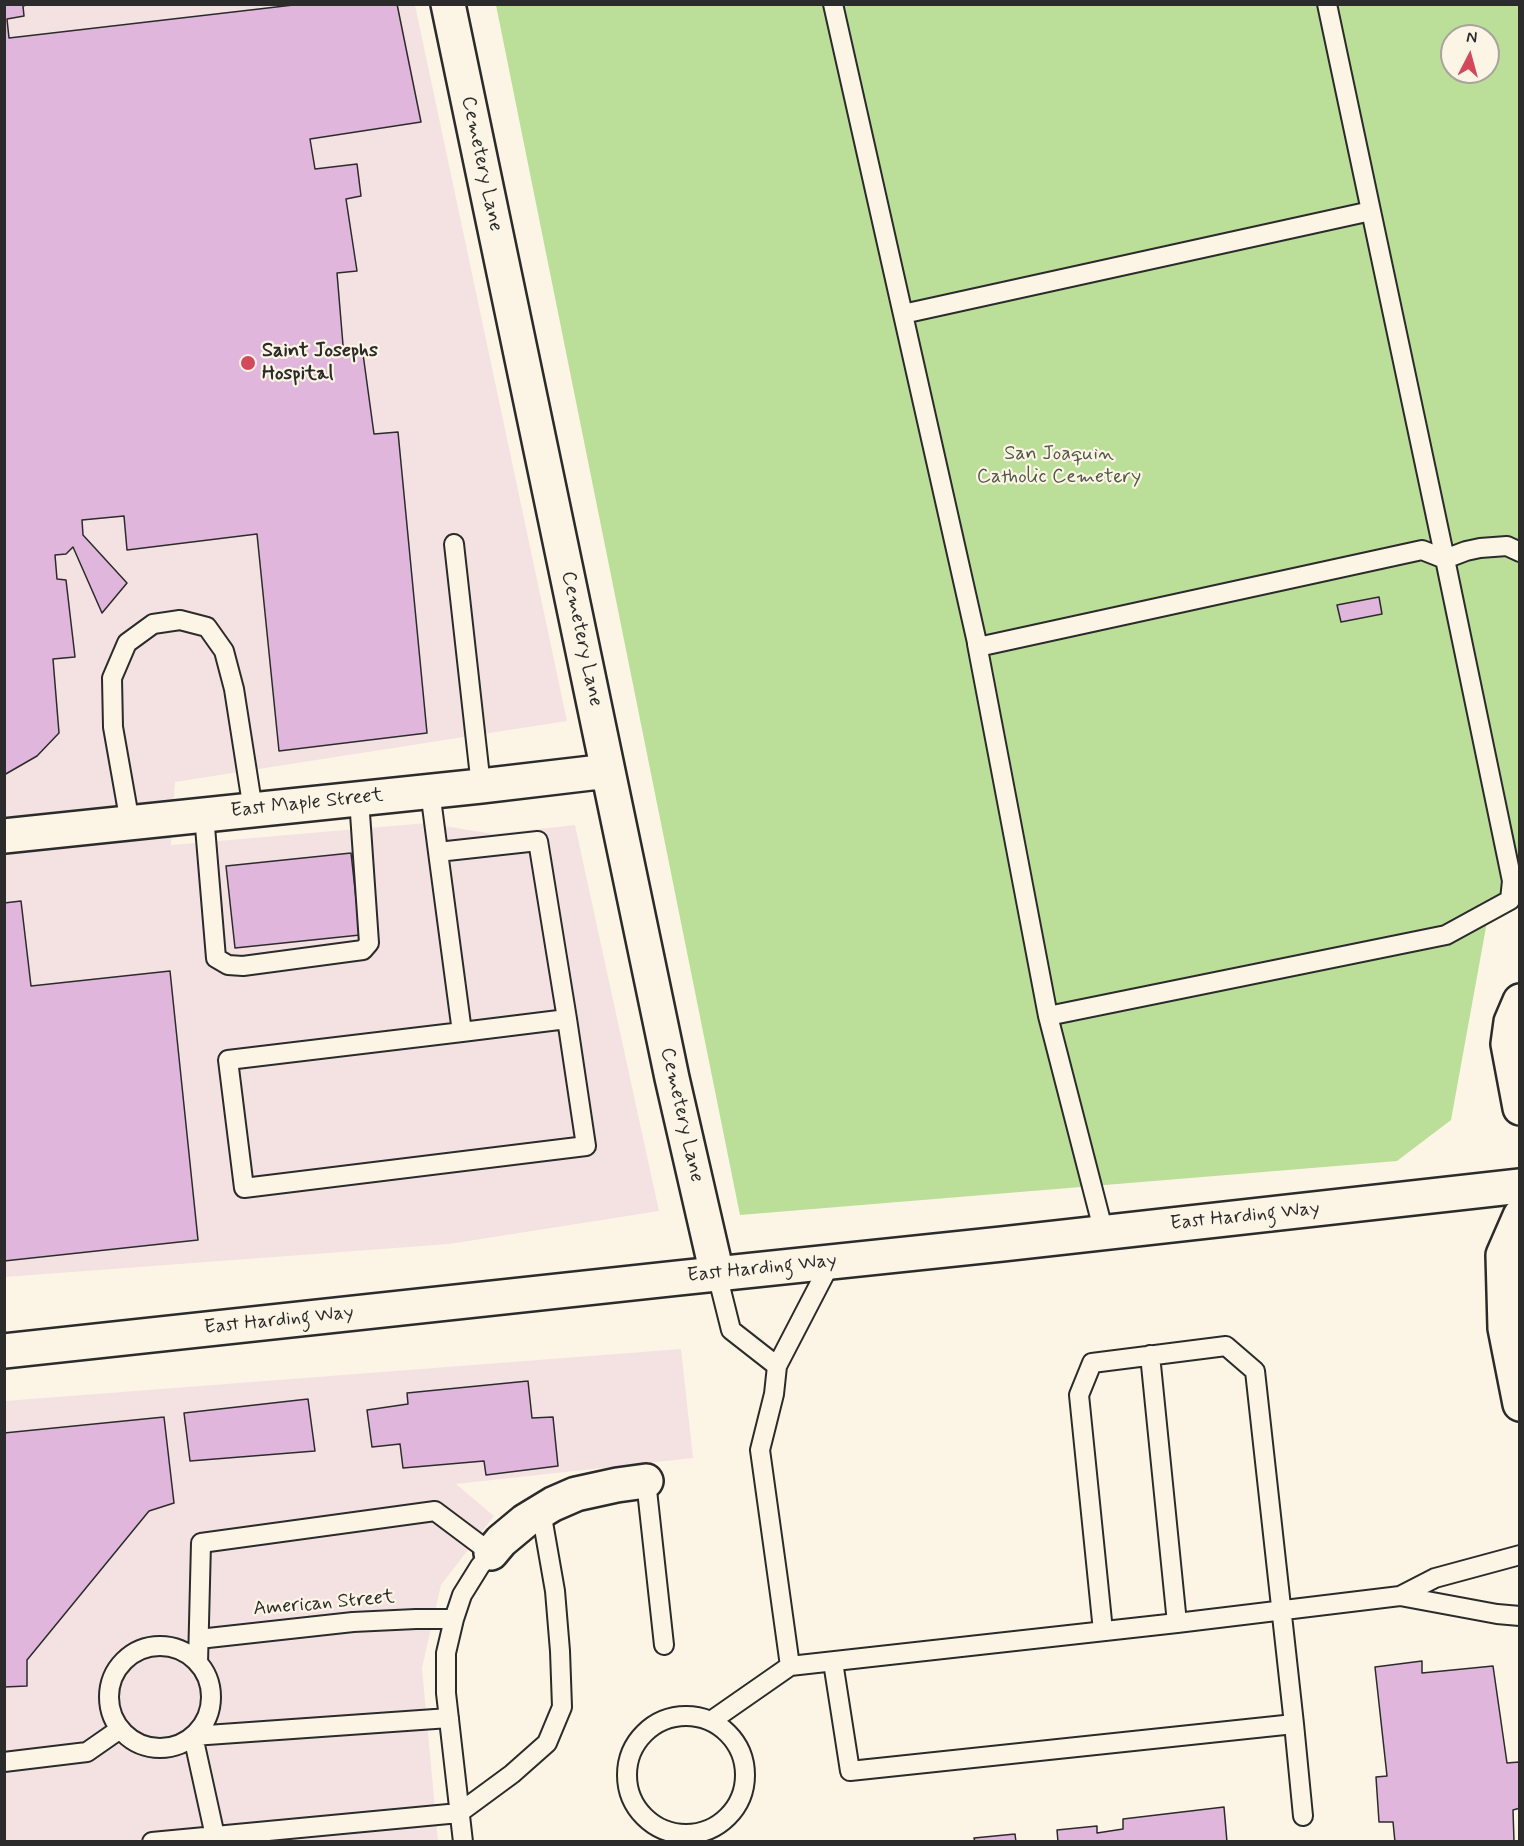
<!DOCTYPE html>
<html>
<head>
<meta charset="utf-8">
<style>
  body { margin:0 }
  #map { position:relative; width:1524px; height:1846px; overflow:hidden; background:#fcf5e5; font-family:Mynerve,sans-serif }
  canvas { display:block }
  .frame { position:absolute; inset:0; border:6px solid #2b2b2b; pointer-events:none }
  .north { position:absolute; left:1440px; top:24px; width:60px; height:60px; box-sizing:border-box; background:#fcf5e5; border:2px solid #a8a49b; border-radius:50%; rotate:6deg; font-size:16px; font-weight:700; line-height:24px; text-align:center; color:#2b2b2b }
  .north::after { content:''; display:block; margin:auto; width:21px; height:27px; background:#d1495b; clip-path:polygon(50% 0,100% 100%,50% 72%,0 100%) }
</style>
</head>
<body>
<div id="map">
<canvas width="1524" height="1846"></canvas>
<div class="frame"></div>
<div class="north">N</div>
</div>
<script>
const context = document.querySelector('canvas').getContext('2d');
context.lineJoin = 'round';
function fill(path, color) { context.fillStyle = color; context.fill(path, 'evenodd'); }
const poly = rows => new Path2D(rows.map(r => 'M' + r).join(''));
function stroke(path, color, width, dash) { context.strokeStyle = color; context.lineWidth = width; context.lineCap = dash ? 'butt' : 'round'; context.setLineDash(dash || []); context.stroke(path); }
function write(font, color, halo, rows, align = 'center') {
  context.font = font + ' Mynerve,sans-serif'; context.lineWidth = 4.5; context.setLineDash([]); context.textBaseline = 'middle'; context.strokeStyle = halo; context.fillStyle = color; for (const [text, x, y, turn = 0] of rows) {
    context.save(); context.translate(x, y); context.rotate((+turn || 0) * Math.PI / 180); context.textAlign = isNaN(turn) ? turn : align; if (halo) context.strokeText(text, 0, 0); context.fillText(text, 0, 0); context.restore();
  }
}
fill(poly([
  [5,5,415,5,567,721,175,782,171,845,427,823,493,834,575,825,659,1211,449,1244,5,1277],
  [681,1349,693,1458,456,1484,494,1516,441,1585,422,1668,438,1841,5,1842,5,1401]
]), '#f4e2e2');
fill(poly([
  [496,5,1519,5,1519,901,1488,916,1451,1120,1397,1161,740,1215],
  [1452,36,1488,36,1488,72,1452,72]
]), '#bbde98');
const building = poly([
  [4,4,30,4,23,6,24,16,7,19,9,38,302,4,397,4,421,122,310,139,315,169,357,164,361,196,346,199,357,271,337,273,344,357,363,354,374,434,398,432,427,733,279,751,257,534,127,550,124,516,82,520,83,535,127,583,102,613,73,547,66,554,55,555,57,579,66,580,75,657,53,659,59,733,37,756,4,775,4,4],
  [1379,597,1382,614,1341,622,1337,605,1379,597],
  [351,853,360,935,235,948,226,866,351,853],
  [21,901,31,986,170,971,198,1240,4,1261,4,903,21,901],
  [528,1381,532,1418,553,1417,558,1466,486,1475,484,1461,403,1468,400,1444,372,1447,367,1410,408,1404,407,1393,528,1381],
  [308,1399,315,1451,190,1461,184,1413,308,1399],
  [164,1417,174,1503,149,1511,27,1660,27,1686,4,1687,4,1433,164,1417],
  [1422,1661,1422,1673,1493,1666,1507,1763,1519,1762,1520,1769,1520,1808,1513,1810,1514,1842,1395,1842,1393,1822,1379,1822,1376,1777,1387,1776,1375,1667,1422,1661],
  [1224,1807,1227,1842,1058,1842,1057,1830,1097,1826,1097,1833,1123,1829,1123,1819,1224,1807],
  [1015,1834,1016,1842,975,1842,974,1838,1015,1834]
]);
fill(building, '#e0b6dc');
stroke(building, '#2b2b2b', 1.5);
const service = poly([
  [833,4,978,647,1422,550,1445,559,1466,551,1480,548,1507,546,1520,552],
  [903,314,1371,211],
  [454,544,481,786],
  [977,644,1048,1016],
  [430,791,438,852,462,1032,567,1019,538,841,438,852],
  [204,815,216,958,228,965,243,966,363,950,369,943,359,799],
  [130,823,113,727,112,678,127,643,153,624,180,620,207,627,224,651,234,689,253,810],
  [462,1032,228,1060,244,1188,586,1146,567,1019],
  [1104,1233,1048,1016,1446,935,1510,900,1512,881,1445,559,1327,4],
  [831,1262,777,1366,774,1394,760,1450,790,1666,1177,1623,1400,1596,1497,1614,1520,1616],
  [717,1274,731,1330,777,1366],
  [1150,1355,1177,1623],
  [646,1481,664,1645],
  [1400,1596,1435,1578,1520,1555],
  [199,1639,353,1622,416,1619,454,1619],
  '109 1697a51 51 0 1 1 102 0a51 51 0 1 1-102 0Z',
  [833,1662,850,1771,1294,1724,1255,1371,1226,1346,1092,1363,1079,1395,1103,1631],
  [198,1663,201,1543,435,1511,491,1553,480,1566,462,1595,454,1619,446,1653,446,1693,463,1842],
  '627 1775a59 59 0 1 1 118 0a59 59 0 1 1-118 0Z',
  [711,1721,790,1666],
  [1294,1724,1303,1816],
  [4,1762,87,1752,120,1729],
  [215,1836,193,1736,449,1718],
  [152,1842,459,1813,512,1774,547,1743,562,1707,560,1651,555,1591,541,1511]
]);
const minor = poly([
  [448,4,672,1078,717,1274],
  [4,836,481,786,608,771],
  [1520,1001,1511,1022,1508,1044,1520,1108],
  [1520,1216,1503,1255,1505,1328,1520,1404],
  [491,1553,501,1541,525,1521,553,1504,576,1494,617,1485,646,1481]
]);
const tertiary = poly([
  [4,1351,678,1278,1002,1244,1520,1186]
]);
stroke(service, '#2b2b2b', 22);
stroke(minor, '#2b2b2b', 38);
stroke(tertiary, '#2b2b2b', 38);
stroke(service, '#fcf5e5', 18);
stroke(minor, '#fcf5e5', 33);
stroke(tertiary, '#fcf5e5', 33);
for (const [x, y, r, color] of [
  [248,363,8,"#d1495b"]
]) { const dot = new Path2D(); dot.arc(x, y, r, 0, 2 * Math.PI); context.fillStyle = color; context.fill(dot); stroke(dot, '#fcf5e5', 2); }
write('20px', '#2b2b2b', '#fcf5e5', [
  ["Cemetery Lane",481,164,78],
  ["Cemetery Lane",581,639,78],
  ["East Maple Street",307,804,-6],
  ["Cemetery Lane",681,1115,77],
  ["East Harding Way",1245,1217,-6],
  ["East Harding Way",762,1269,-6],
  ["East Harding Way",279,1321,-6],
  ["American Street",324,1604,-5]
]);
write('bold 20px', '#2b2b2b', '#fcf5e5', [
  ["Saint Josephs",262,352],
  ["Hospital",262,375]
], 'left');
write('20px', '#4f5846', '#fcf5e5', [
  ["San Joaquin",1059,455],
  ["Catholic Cemetery",1059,478]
]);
</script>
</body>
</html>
